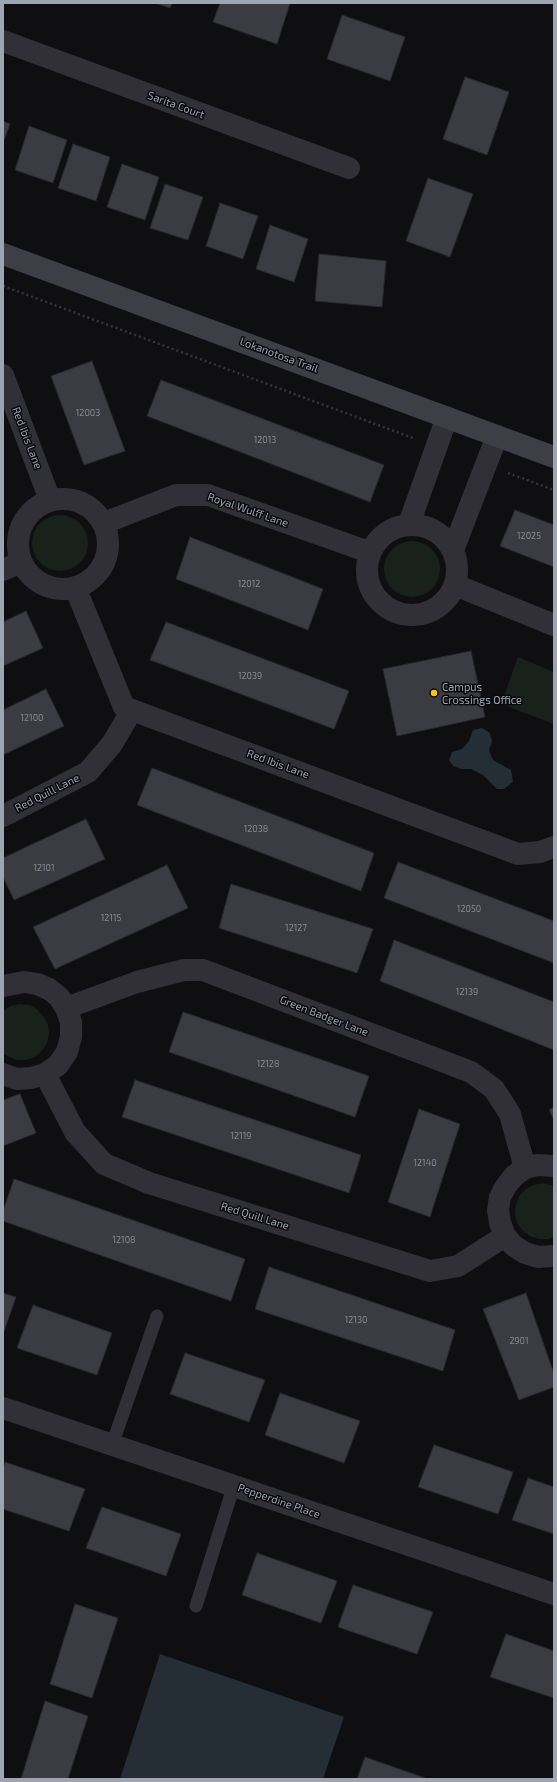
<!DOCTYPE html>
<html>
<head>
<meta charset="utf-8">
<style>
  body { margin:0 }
  #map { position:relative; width:557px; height:1782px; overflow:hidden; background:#0f0f11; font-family:"Exo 2",sans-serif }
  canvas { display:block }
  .frame { position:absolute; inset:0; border:4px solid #9fa4b3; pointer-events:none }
</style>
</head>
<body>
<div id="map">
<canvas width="557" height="1782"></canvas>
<div class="frame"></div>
</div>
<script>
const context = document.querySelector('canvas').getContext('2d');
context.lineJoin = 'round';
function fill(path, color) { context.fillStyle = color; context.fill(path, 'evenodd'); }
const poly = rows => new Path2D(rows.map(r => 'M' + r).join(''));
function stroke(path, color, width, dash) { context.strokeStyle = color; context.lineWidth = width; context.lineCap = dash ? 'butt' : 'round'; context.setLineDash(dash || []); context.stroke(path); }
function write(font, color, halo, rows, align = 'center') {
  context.font = font + ' "Exo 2",sans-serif'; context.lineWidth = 3; context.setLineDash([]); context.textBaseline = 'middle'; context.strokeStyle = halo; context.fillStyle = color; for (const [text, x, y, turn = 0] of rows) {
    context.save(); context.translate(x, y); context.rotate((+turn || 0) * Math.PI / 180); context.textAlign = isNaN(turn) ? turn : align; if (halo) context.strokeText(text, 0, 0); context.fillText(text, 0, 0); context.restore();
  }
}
fill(poly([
  '32 543a28 28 0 1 1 56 0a28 28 0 1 1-56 0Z',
  '384 569a28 28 0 1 1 56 0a28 28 0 1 1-56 0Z',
  [518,657,554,672,554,724,501,704],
  [20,1004,30,1005,38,1010,44,1017,48,1025,49,1034,47,1043,42,1051,35,1057,26,1060,16,1060,3,1054,3,1010,11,1006],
  [543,1183,554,1186,554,1237,548,1239,539,1239,530,1236,522,1230,517,1223,515,1214,516,1205,519,1196,526,1189,534,1185]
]), '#19211b');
fill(poly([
  [482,728,490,733,492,741,489,750,493,760,511,770,513,782,504,789,497,789,483,775,471,769,461,769,453,766,449,760,452,752,462,749,469,741,473,730],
  [160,1654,344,1717,323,1779,120,1779]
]), '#252d35');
const building = poly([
  [155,3,172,3,170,8,155,3],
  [220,3,290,3,277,44,213,22,220,3],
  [342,15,405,37,390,81,327,59,342,15],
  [465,77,509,92,487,155,443,139,465,77],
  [3,121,10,124,3,143,3,121],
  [29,126,67,140,53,183,15,170,29,126],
  [73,144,110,157,96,201,58,188,73,144],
  [122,164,159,177,145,220,107,207,122,164],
  [428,178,473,194,450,257,406,241,428,178],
  [165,184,203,197,188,240,150,228,165,184],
  [220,203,258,216,243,259,206,246,220,203],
  [270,225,308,239,294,282,256,269,270,225],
  [319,254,386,261,382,307,315,301,319,254],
  [92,361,125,451,84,465,51,376,92,361],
  [161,380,384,465,370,502,147,416,161,380],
  [515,510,554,525,554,567,500,546,515,510],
  [190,537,323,589,308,630,176,579,190,537],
  [26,611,43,648,3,666,3,622,26,611],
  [166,622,349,691,334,729,150,660,166,622],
  [471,651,485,717,397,736,383,669,471,651],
  [46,689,64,726,3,755,3,710,46,689],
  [152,768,374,853,361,891,137,805,152,768],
  [86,819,105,859,14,900,3,877,3,858,86,819],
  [398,862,554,921,554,963,384,898,398,862],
  [167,865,188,908,55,969,33,927,167,865],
  [231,884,373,929,357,973,219,928,231,884],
  [394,940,554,1002,554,1050,380,981,394,940],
  [183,1012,369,1076,355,1117,169,1052,183,1012],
  [135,1080,361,1155,349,1193,122,1117,135,1080],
  [20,1094,36,1133,3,1146,3,1100,20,1094],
  [554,1107,554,1120,549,1110,554,1107],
  [419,1109,460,1124,430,1217,388,1202,419,1109],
  [14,1179,245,1259,231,1301,3,1221,3,1211,14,1179],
  [269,1267,455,1330,443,1371,255,1309,269,1267],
  [3,1293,16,1297,3,1334,3,1293],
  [526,1293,554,1374,554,1387,519,1400,483,1309,526,1293],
  [33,1305,112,1333,97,1375,17,1348,33,1305],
  [185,1353,265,1380,249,1422,170,1394,185,1353],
  [280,1393,360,1421,344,1463,265,1435,280,1393],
  [434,1445,513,1472,498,1514,418,1487,434,1445],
  [5,1462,85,1489,69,1531,3,1509,3,1468,5,1462],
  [528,1478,554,1487,554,1534,512,1520,528,1478],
  [102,1507,181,1534,166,1576,86,1548,102,1507],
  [257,1553,337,1581,321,1623,242,1595,257,1553],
  [353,1585,433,1612,417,1654,338,1627,353,1585],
  [75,1604,118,1618,92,1698,50,1684,75,1604],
  [506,1634,554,1651,554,1698,490,1677,506,1634],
  [45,1701,88,1716,68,1779,21,1779,45,1701],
  [365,1757,428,1779,357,1779,365,1757]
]);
fill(building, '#3b3c41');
stroke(building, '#29292d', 1);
stroke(poly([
  [3,286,413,438],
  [508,473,554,490]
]), '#36373d', 2.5, [2, 3]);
stroke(poly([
  [112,1445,157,1316],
  [196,1606,234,1485]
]), '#303036', 13);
stroke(poly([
  [3,41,349,168],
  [3,375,50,500],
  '18 544a45 45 0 1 1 90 0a45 45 0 1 1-90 0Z',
  [104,523,176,495,208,495,369,552],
  [409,524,447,417],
  '367 570a45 45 0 1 1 90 0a45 45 0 1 1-90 0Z',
  [453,550,497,436],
  [3,570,21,562],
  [455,585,554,625],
  [75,587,124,707,518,854,540,852,554,847],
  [3,816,88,772,112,744,132,710],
  [3,986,24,982,37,984,49,989,59,997,66,1008,71,1022,71,1037,67,1052,58,1065,45,1074,31,1078,17,1079,3,1074],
  [66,1008,137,982,184,970,203,970,471,1072,494,1089,510,1114,525,1168],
  [45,1074,75,1132,104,1164,149,1183,430,1271,458,1266,505,1236],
  [554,1166,538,1165,525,1168,514,1176,506,1186,500,1197,498,1210,500,1223,505,1236,514,1246,525,1253,538,1257,554,1256],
  [3,1408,554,1594]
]), '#303036', 22);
stroke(poly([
  [3,254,554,457]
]), '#3e3f46', 22);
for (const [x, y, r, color] of [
  [434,693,4,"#ffc219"]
]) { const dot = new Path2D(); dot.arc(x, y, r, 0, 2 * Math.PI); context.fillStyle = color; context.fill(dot); stroke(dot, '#0a0a0c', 1.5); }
write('9px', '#868a96', null, [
  ["12003",88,413],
  ["12013",265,440],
  ["12025",529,536],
  ["12012",249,584],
  ["12039",250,676],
  ["12100",32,718],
  ["12038",256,829],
  ["12101",44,868],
  ["12050",469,909],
  ["12115",111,918],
  ["12127",296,928],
  ["12139",467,992],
  ["12128",268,1064],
  ["12119",241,1136],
  ["12140",425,1163],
  ["12108",124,1240],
  ["12130",356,1320],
  ["2901",519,1341]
]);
write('11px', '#9fa4b3', '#0a0a0c', [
  ["Sarita Court",176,105,20],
  ["Lokanotosa Trail",279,355,20],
  ["Red Ibis Lane",27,438,69],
  ["Royal Wulff Lane",248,510,19],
  ["Red Ibis Lane",278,764,20],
  ["Red Quill Lane",47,793,-27],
  ["Green Badger Lane",324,1016,21],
  ["Red Quill Lane",255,1216,17],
  ["Pepperdine Place",279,1501,19]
]);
write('11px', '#9fa4b3', '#0a0a0c', [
  ["Campus",442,687],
  ["Crossings Office",442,700]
], 'left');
</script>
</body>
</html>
